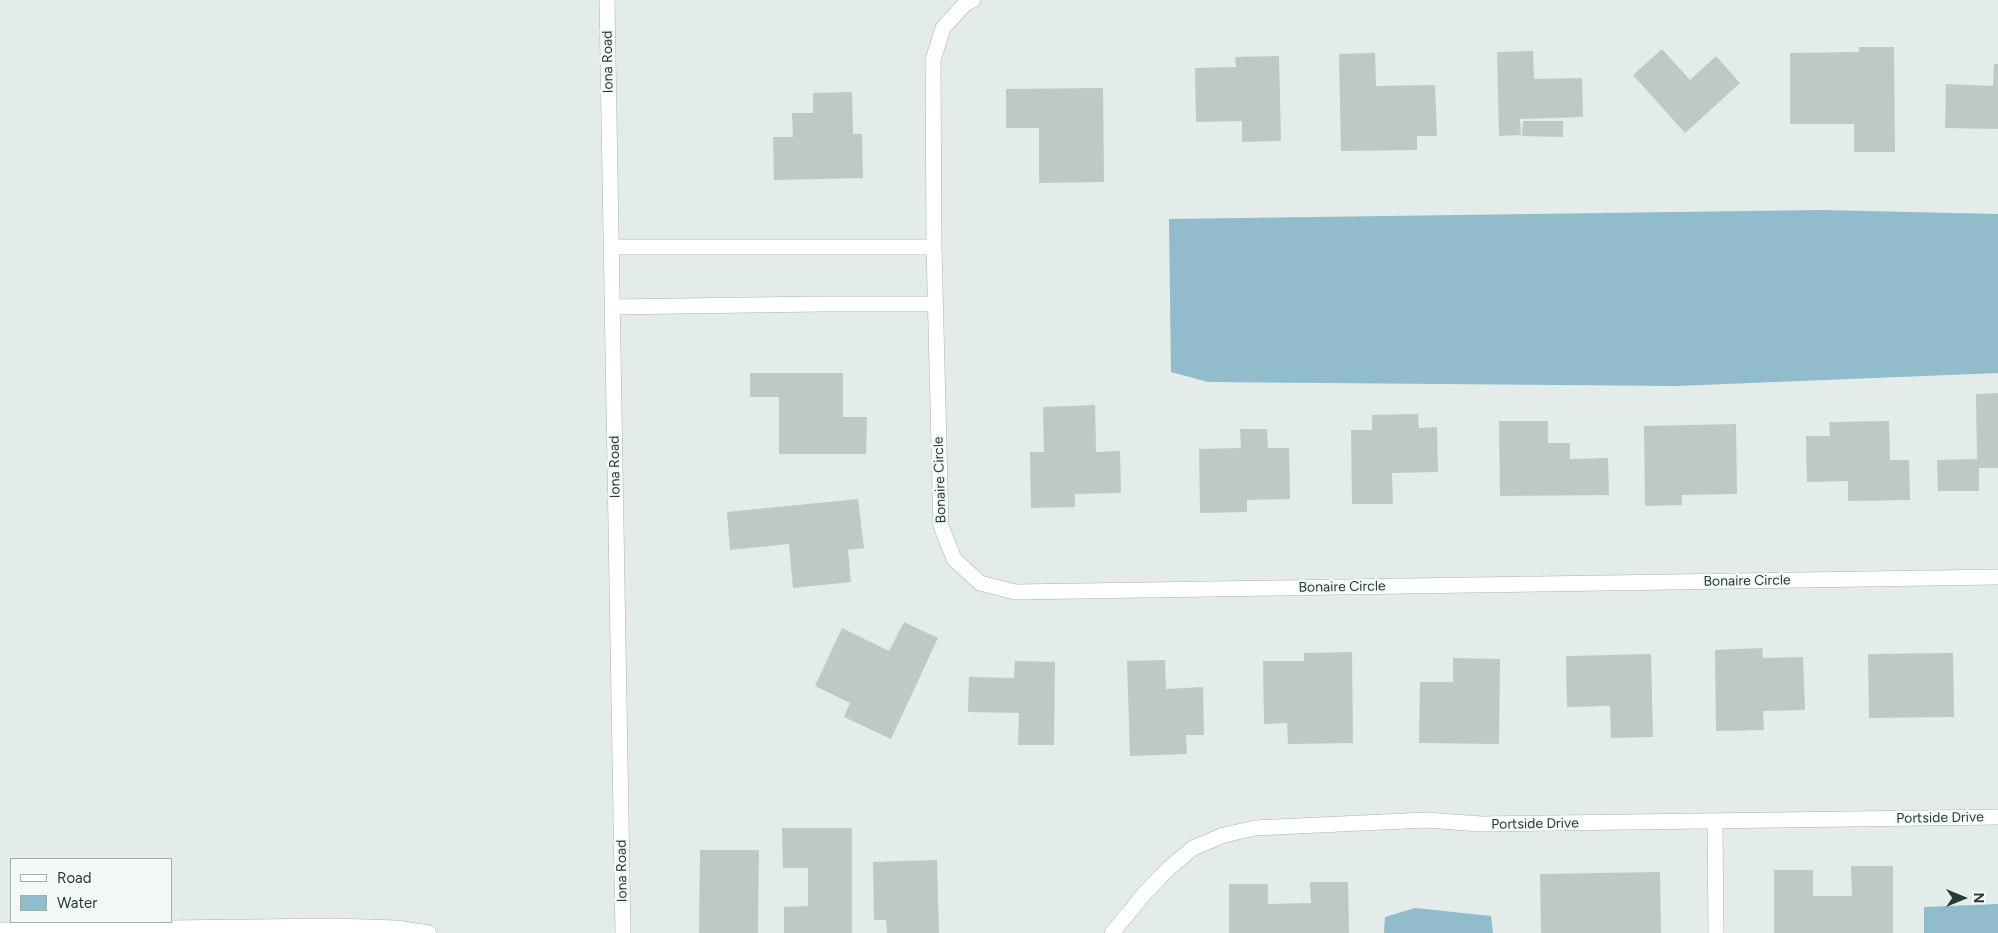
<!DOCTYPE html>
<html>
<head>
<meta charset="utf-8">
<style>
  body { margin:0 }
  #map { position:relative; width:1998px; height:933px; overflow:hidden; background:#e3ece9; font-family:Figtree,sans-serif }
  canvas { display:block }
  .legend { position:absolute; left:10px; top:858px; width:162px; height:65px; box-sizing:border-box; background:#f4f9f7; border:1px solid #a1adab; margin:0; padding:6px 9px; list-style:none; font-size:15px; color:#243c38 }
  .legend li { display:flex; align-items:center; gap:10px; height:25px }
  .legend b { width:25px; border:1px solid #a1adab }
  .north { position:absolute; left:1938px; top:873px; width:50px; height:50px; -webkit-text-stroke:4px #f4f9f7; paint-order:stroke; rotate:90deg; font-size:14px; font-weight:700; line-height:20px; text-align:center; color:#243c38 }
  .north::after { content:''; display:block; margin:auto; width:18px; height:22px; background:#243c38; clip-path:polygon(50% 0,100% 100%,50% 72%,0 100%) }
</style>
</head>
<body>
<div id="map">
<canvas width="1998" height="933"></canvas>
<ul class="legend">
<li><b style="height:6px;background:#fff"></b>Road</li>
<li><b style="height:14px;background:#90bccc"></b>Water</li>
</ul>
<div class="north">N</div>
</div>
<script>
const context = document.querySelector('canvas').getContext('2d');
context.lineJoin = 'round';
function fill(path, color) { context.fillStyle = color; context.fill(path, 'evenodd'); }
const poly = rows => new Path2D(rows.map(r => 'M' + r).join(''));
function stroke(path, color, width, dash) { context.strokeStyle = color; context.lineWidth = width; context.lineCap = dash ? 'butt' : 'round'; context.setLineDash(dash || []); context.stroke(path); }
function write(font, color, halo, rows, align = 'center') {
  context.font = font + ' Figtree,sans-serif'; context.lineWidth = 5; context.setLineDash([]); context.textBaseline = 'middle'; context.strokeStyle = halo; context.fillStyle = color; for (const [text, x, y, turn = 0] of rows) {
    context.save(); context.translate(x, y); context.rotate((+turn || 0) * Math.PI / 180); context.textAlign = isNaN(turn) ? turn : align; if (halo) context.strokeText(text, 0, 0); context.fillText(text, 0, 0); context.restore();
  }
}
fill(poly([
  [1821,210,1998,214,1998,373,1676,386,1208,382,1171,372,1169,219],
  [1998,904,1998,933,1924,933,1924,907],
  [1415,908,1491,916,1493,933,1384,933,1385,917]
]), '#90bccc');
fill(poly([
  [1859,47,1894,47,1895,152,1854,152,1854,124,1790,124,1790,53,1859,52],
  [1662,49,1690,80,1716,56,1740,83,1685,133,1633,75],
  [1533,51,1534,79,1582,78,1583,117,1520,119,1521,135,1499,136,1497,52],
  [1375,53,1376,86,1435,85,1437,136,1417,136,1417,150,1341,151,1339,54],
  [1279,56,1281,141,1242,142,1242,121,1196,122,1195,68,1236,67,1235,57],
  [1994,64,1998,64,1998,129,1945,128,1946,84,1993,86],
  [1103,88,1104,182,1039,183,1039,128,1006,128,1006,89],
  [852,92,853,134,862,134,863,178,774,180,773,137,793,137,792,113,813,113,813,93],
  [1523,121,1563,121,1563,137,1522,136],
  [750,373,843,373,843,417,867,417,866,454,779,454,779,397,750,397],
  [1998,393,1998,468,1979,468,1979,491,1938,491,1937,460,1977,459,1976,394],
  [1095,405,1096,452,1120,451,1121,493,1075,494,1075,507,1031,508,1030,452,1044,452,1043,407],
  [1418,414,1419,428,1437,427,1438,472,1392,473,1393,504,1352,504,1351,430,1372,430,1372,415],
  [1499,421,1548,421,1548,443,1570,443,1570,459,1608,458,1609,495,1500,496],
  [1889,421,1890,460,1909,460,1910,500,1848,501,1848,481,1807,482,1806,436,1830,436,1829,422],
  [1736,424,1737,494,1682,495,1682,505,1645,506,1644,426],
  [1240,429,1267,429,1268,448,1289,448,1290,499,1247,500,1247,512,1200,513,1199,449,1241,448],
  [858,499,864,548,848,550,851,582,793,588,789,544,730,550,727,512],
  [904,622,938,638,891,739,844,717,850,703,815,686,842,628,889,651],
  [1762,648,1763,658,1803,657,1805,710,1763,711,1764,730,1716,731,1715,650],
  [1352,652,1353,743,1288,744,1287,723,1264,724,1263,661,1304,661,1304,653],
  [1953,653,1954,717,1869,718,1868,654],
  [1651,654,1653,737,1611,738,1610,706,1567,707,1566,656],
  [1453,658,1500,659,1499,744,1419,743,1420,682,1453,682],
  [1165,660,1166,689,1203,687,1204,735,1186,735,1187,754,1130,756,1127,661],
  [1015,661,1055,662,1054,745,1018,745,1019,713,968,712,969,677,1014,678],
  [782,828,852,828,852,933,784,933,784,907,808,906,808,868,783,868],
  [700,850,759,850,758,933,699,933],
  [937,860,939,933,887,933,886,920,874,920,873,862],
  [1851,866,1893,866,1893,933,1774,933,1774,870,1813,870,1813,896,1852,896],
  [1660,872,1661,933,1541,933,1540,874],
  [1310,882,1348,882,1349,933,1229,933,1229,884,1268,884,1268,904,1311,903]
]), '#bcc9c5');
const minor = poly([
  [607,0,623,933],
  [973,0,965,4,943,28,933,60,934,247,941,526,954,559,980,583,1015,592,1998,577],
  [611,247,934,247],
  [612,307,821,304,935,304],
  [1715,822,1716,933],
  [0,930,336,926,396,928,429,933],
  [1112,933,1145,893,1168,869,1193,848,1224,835,1255,828,1426,820,1481,824,1998,817]
]);
stroke(minor, '#a6b4b0', 16);
stroke(minor, '#fff', 15);
write('14px', '#243c38', '#f4f9f7', [
  ["Iona Road",608,62,-91],
  ["Iona Road",615,467,-91],
  ["Bonaire Circle",940,480,-92],
  ["Bonaire Circle",1747,581,-1],
  ["Bonaire Circle",1342,587,-1],
  ["Portside Drive",1940,818,-1],
  ["Portside Drive",1535,824,-1],
  ["Iona Road",622,871,-91]
]);
</script>
</body>
</html>
